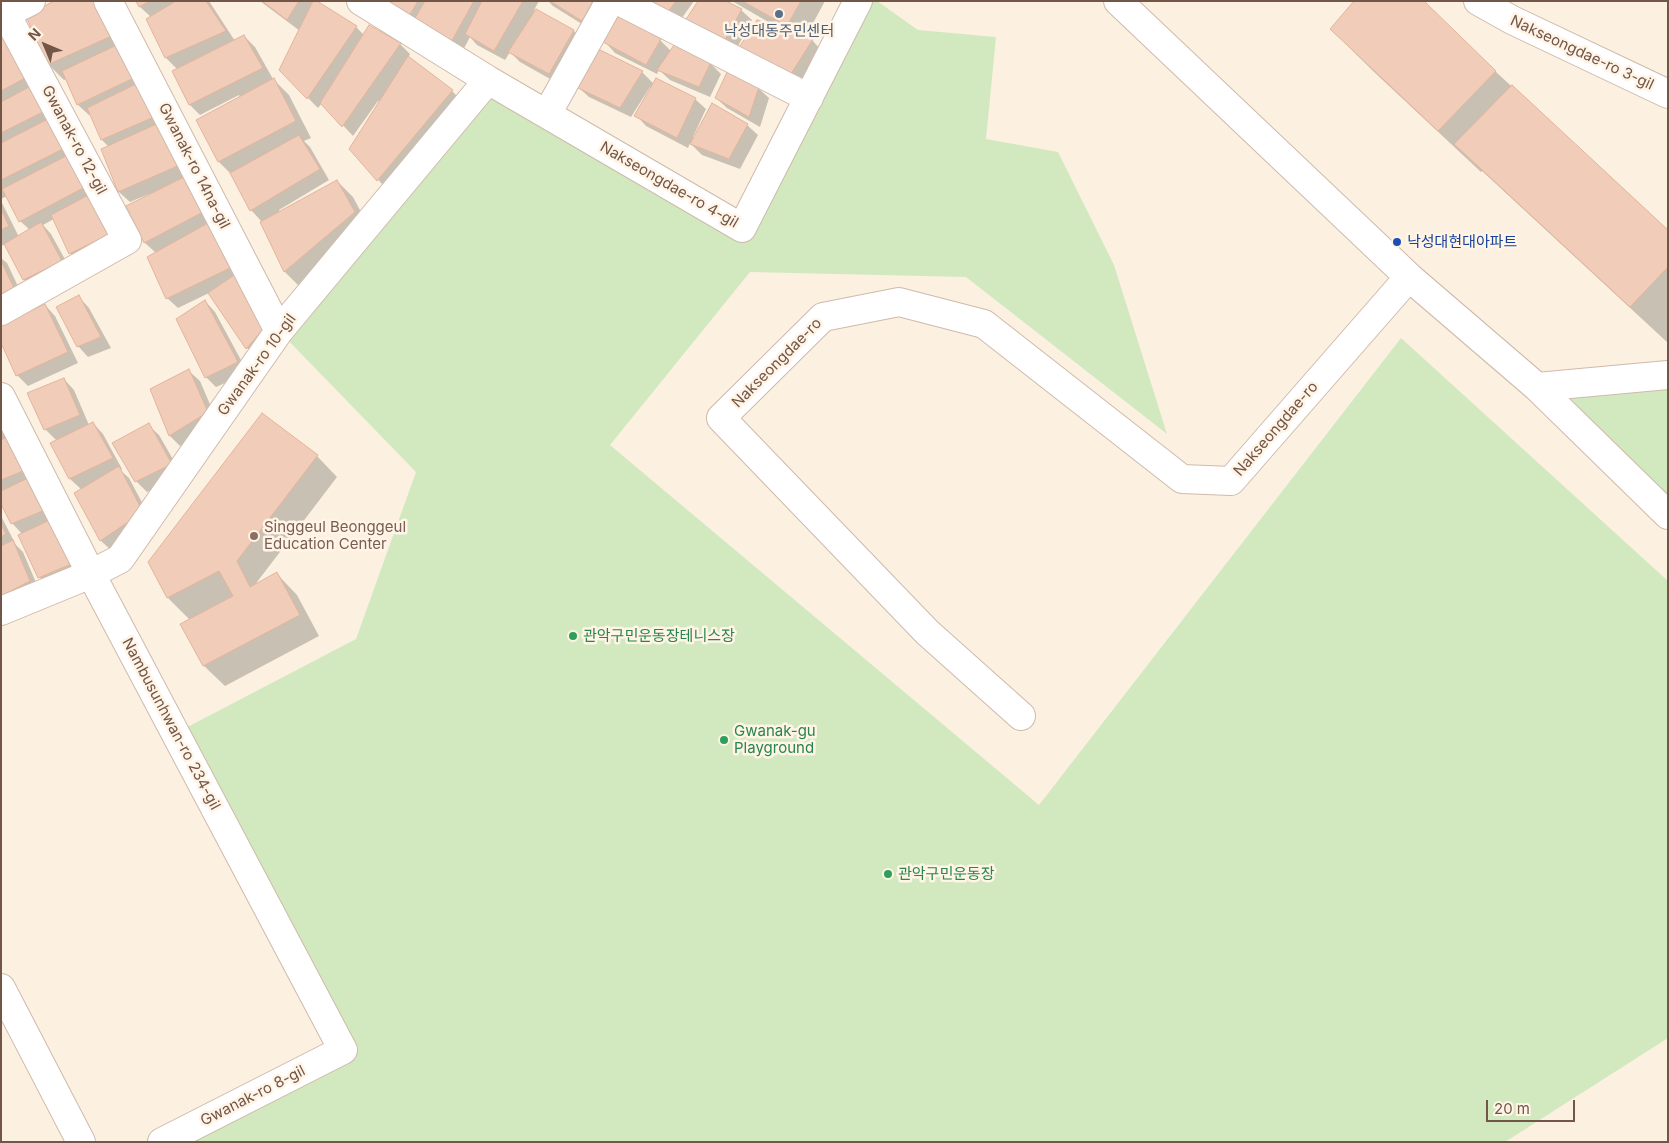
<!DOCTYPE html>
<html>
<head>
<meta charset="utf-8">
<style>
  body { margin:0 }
  #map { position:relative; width:1669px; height:1143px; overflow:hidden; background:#fcf0e1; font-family:Inter,sans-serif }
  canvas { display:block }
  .frame { position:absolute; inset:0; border:2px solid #725648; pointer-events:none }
  .north { position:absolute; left:20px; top:20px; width:50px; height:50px; -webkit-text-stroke:4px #fff4e6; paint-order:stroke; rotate:315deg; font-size:14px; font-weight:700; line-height:20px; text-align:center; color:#725648 }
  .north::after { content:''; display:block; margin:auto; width:18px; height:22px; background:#725648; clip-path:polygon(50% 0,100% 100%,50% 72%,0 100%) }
  .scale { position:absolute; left:1486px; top:1100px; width:89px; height:22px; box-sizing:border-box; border:2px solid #725648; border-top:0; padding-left:6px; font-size:15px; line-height:18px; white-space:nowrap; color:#725648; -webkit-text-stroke:4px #fff4e6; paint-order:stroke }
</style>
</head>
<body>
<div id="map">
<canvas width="1669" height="1143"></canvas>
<div class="frame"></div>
<div class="north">N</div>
<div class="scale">20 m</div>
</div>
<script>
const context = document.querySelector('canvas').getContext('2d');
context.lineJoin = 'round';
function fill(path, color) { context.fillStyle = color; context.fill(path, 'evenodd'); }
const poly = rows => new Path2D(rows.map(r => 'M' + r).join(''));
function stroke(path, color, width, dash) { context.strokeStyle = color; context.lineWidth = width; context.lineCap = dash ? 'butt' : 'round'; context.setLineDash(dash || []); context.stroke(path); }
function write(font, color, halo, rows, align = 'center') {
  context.font = font + ' Inter,"Noto Sans KR",sans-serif'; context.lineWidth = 5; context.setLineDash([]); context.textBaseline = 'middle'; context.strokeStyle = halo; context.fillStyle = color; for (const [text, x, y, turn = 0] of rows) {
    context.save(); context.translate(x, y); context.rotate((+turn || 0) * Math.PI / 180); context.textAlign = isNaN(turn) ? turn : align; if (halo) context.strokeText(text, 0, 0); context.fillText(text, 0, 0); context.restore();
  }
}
fill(poly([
  [858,1,877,1,918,30,996,37,986,139,1058,152,1114,265,1167,434,966,277,750,272,610,445,1039,805,1401,338,1668,581,1668,1038,1505,1142,162,1142,343,1050,176,733,356,639,416,472,279,331,488,80,742,228],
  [1668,375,1668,515,1537,387]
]), '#d2e9c0');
fill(poly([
  [107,1,275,338,257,359,247,348,209,293,178,308,167,298,156,253,145,243,149,194,130,202,119,192,103,150,109,147,102,140,91,114,89,115,78,105,67,79,64,80,48,64],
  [138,1,209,1,235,41,244,36,255,47,273,79,289,95,311,138,304,141,310,147,329,180,279,210,280,212,337,181,353,197,370,229,300,287,285,272,262,222,251,210,233,176,219,162,240,97,239,95,200,115,190,105,178,70,166,58,151,17,140,7],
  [260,1,315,1,356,27,364,35,400,44,410,54,408,58,452,91,468,107,393,196,350,149,380,102,378,101,353,136,322,103,318,108,280,70,300,31],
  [367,1,539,1,534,10,574,31,584,42,559,84,520,62,510,52,505,60,477,45,470,37,461,54],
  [548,1,608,1,593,31,553,6],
  [644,1,694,1,679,22],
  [732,1,825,1,805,38,812,40,822,51,800,86,750,59,777,27],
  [741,10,752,20,736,50,698,31],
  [1331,29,1495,71,1668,231,1668,343,1482,171,1481,172,1373,71],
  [1,33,123,242,81,264,70,253,54,219,43,225,51,234,72,272,34,289,24,279,6,244,1,246,1,201,19,237,30,230,20,221,7,196,1,199],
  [660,40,671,51,677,43,710,63,721,74,710,97,670,80,659,70,657,74,615,53,605,42],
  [642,72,654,84,695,99,706,109,693,137,695,138,747,125,758,135,740,169,702,155,690,143,688,148,646,126,636,115,652,88,650,87,631,117,589,97,578,87],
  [758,88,769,98,760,127,727,108,716,98],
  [1,258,7,263,24,299,1,311],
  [79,297,89,308,111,348,88,357,78,346],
  [205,301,215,312,248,373,216,387,206,377],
  [45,305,55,316,78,363,28,386,17,375],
  [189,371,200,381,218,423,180,446,170,436,152,390],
  [64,379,74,390,89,425,93,423,103,434,122,469,120,470,129,478,153,523,112,551,101,541,76,494,82,490,70,479,52,443,57,441,45,429],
  [1,404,85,572,50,587,39,577,22,534,12,523,1,501],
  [148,425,159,435,182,475,147,492,136,481],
  [317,456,337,477,254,586,277,574,297,595,319,636,225,686,204,666,182,624,190,620,168,598],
  [1,516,16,545,23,552,40,592,1,612]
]), '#0003');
const building = poly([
  [54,1,99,1,114,35,47,65,26,16,54,1],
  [136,1,150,1,139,7,136,1],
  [176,1,206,1,226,31,165,58,146,19,176,1],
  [262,1,299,1,287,20,262,1],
  [313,1,317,1,357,26,307,99,279,70,313,1],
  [371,1,418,1,406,21,371,1],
  [425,1,474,1,450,44,412,23,425,1],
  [482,1,523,1,494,51,465,34,482,1],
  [550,1,593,1,582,21,550,1],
  [649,1,676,1,668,12,649,1],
  [698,1,726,1,742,9,725,40,685,21,698,1],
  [742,1,801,1,787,26,742,1],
  [1354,1,1424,1,1496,71,1438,131,1330,29,1354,1],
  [536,9,574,30,549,74,508,52,536,9],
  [617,14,661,39,646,65,603,42,617,14],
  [757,20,813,39,789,77,738,49,757,20],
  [369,25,401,43,342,127,320,103,369,25],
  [1,32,27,77,1,91,1,32],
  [244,35,263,68,189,105,172,71,244,35],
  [676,42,711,62,699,87,657,70,676,42],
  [119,44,138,76,77,105,62,71,119,44],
  [598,49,643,71,620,108,576,87,598,49],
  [408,56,453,90,377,181,349,149,408,56],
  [728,70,759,87,749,117,715,98,728,70],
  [274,78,296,121,218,162,196,120,274,78],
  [656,78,696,98,677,138,634,116,656,78],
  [136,84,154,117,101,140,87,108,136,84],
  [1512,85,1668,230,1668,267,1630,307,1454,144,1512,85],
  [31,86,43,112,1,133,1,102,31,86],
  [712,103,748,124,729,159,690,144,712,103],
  [52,117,69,146,1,180,1,143,52,117],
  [161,122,180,165,118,192,101,149,161,122],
  [299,135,320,169,250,211,230,173,299,135],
  [70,154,87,186,19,222,2,189,70,154],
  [188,175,205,211,144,243,126,206,188,175],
  [337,180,355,212,284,272,260,222,337,180],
  [94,192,114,232,69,254,51,215,94,192],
  [1,209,9,226,1,230,1,209],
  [41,222,62,261,23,280,4,244,41,222],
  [208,223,230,268,166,299,147,257,208,223],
  [1,261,14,288,1,295,1,261],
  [240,271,266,326,246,349,208,293,240,271],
  [79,295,101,337,77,347,56,307,79,295],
  [205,300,238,362,205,378,176,319,205,300],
  [45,304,68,352,16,376,1,343,1,325,45,304],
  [189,369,208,412,169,436,150,389,189,369],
  [64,378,80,415,44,430,27,393,64,378],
  [262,413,318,455,237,561,250,587,277,572,300,615,203,666,180,624,233,596,219,571,167,598,148,562,262,413],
  [93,422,113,458,69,479,50,443,93,422],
  [149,423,172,464,135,482,112,443,149,423],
  [14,434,30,468,1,480,1,440,14,434],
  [119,466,143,512,100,541,74,493,119,466],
  [32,476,45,510,11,524,1,504,1,491,32,476],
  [54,518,76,562,38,578,18,535,54,518],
  [1,524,6,534,1,537,1,524],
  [13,540,30,581,1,596,1,546,13,540]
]);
fill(building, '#f1cdb9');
stroke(building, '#e3b399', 1);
const minor = poly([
  [108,1,279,331],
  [361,1,488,80,742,228,858,1],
  [619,1,809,98],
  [1118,1,1409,277,1537,387,1668,515],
  [1478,1,1512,20,1668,94],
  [1,16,31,1],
  [547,114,610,1],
  [1,311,127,240,6,14],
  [1537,387,1668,375],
  [1,397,91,574,343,1050,162,1142],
  [1,611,91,574,120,559,279,331,488,80],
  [1021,716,927,632,721,418,823,317,899,302,984,324,1182,479,1231,481,1409,277],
  [1,988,81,1142]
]);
stroke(minor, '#cfbaab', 30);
stroke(minor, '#fff', 28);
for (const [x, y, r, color] of [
  [779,14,5,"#5c6f8a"],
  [1397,242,5,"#1a4fb4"],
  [254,536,5,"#8d6e63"],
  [573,636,5,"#2e9e5b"],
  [724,740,5,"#2e9e5b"],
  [888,874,5,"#2e9e5b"]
]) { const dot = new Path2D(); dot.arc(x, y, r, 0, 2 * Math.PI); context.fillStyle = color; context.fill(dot); stroke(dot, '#fff4e6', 2); }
write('15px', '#4e5e75', '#fff4e6', [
  ["낙성대동주민센터",779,31]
]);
write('15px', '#725648', '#fff4e6', [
  ["Nakseongdae-ro 3-gil",1582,53,25],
  ["Gwanak-ro 12-gil",74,140,62],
  ["Gwanak-ro 14na-gil",194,166,63],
  ["Nakseongdae-ro 4-gil",669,185,30],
  ["Nakseongdae-ro",777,363,-45],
  ["Gwanak-ro 10-gil",257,365,-54],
  ["Nakseongdae-ro",1276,429,-49],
  ["Nambusunhwan-ro 234-gil",171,724,62],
  ["Gwanak-ro 8-gil",253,1096,-27]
]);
write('15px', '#164399', '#fff4e6', [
  ["낙성대현대아파트",1407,242]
], 'left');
write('15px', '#785e54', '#fff4e6', [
  ["Singgeul Beonggeul",264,527],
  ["Education Center",264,544]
], 'left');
write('15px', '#27864d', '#fff4e6', [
  ["관악구민운동장테니스장",583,636],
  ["Gwanak-gu",734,731],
  ["Playground",734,748],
  ["관악구민운동장",898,874]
], 'left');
</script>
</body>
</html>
